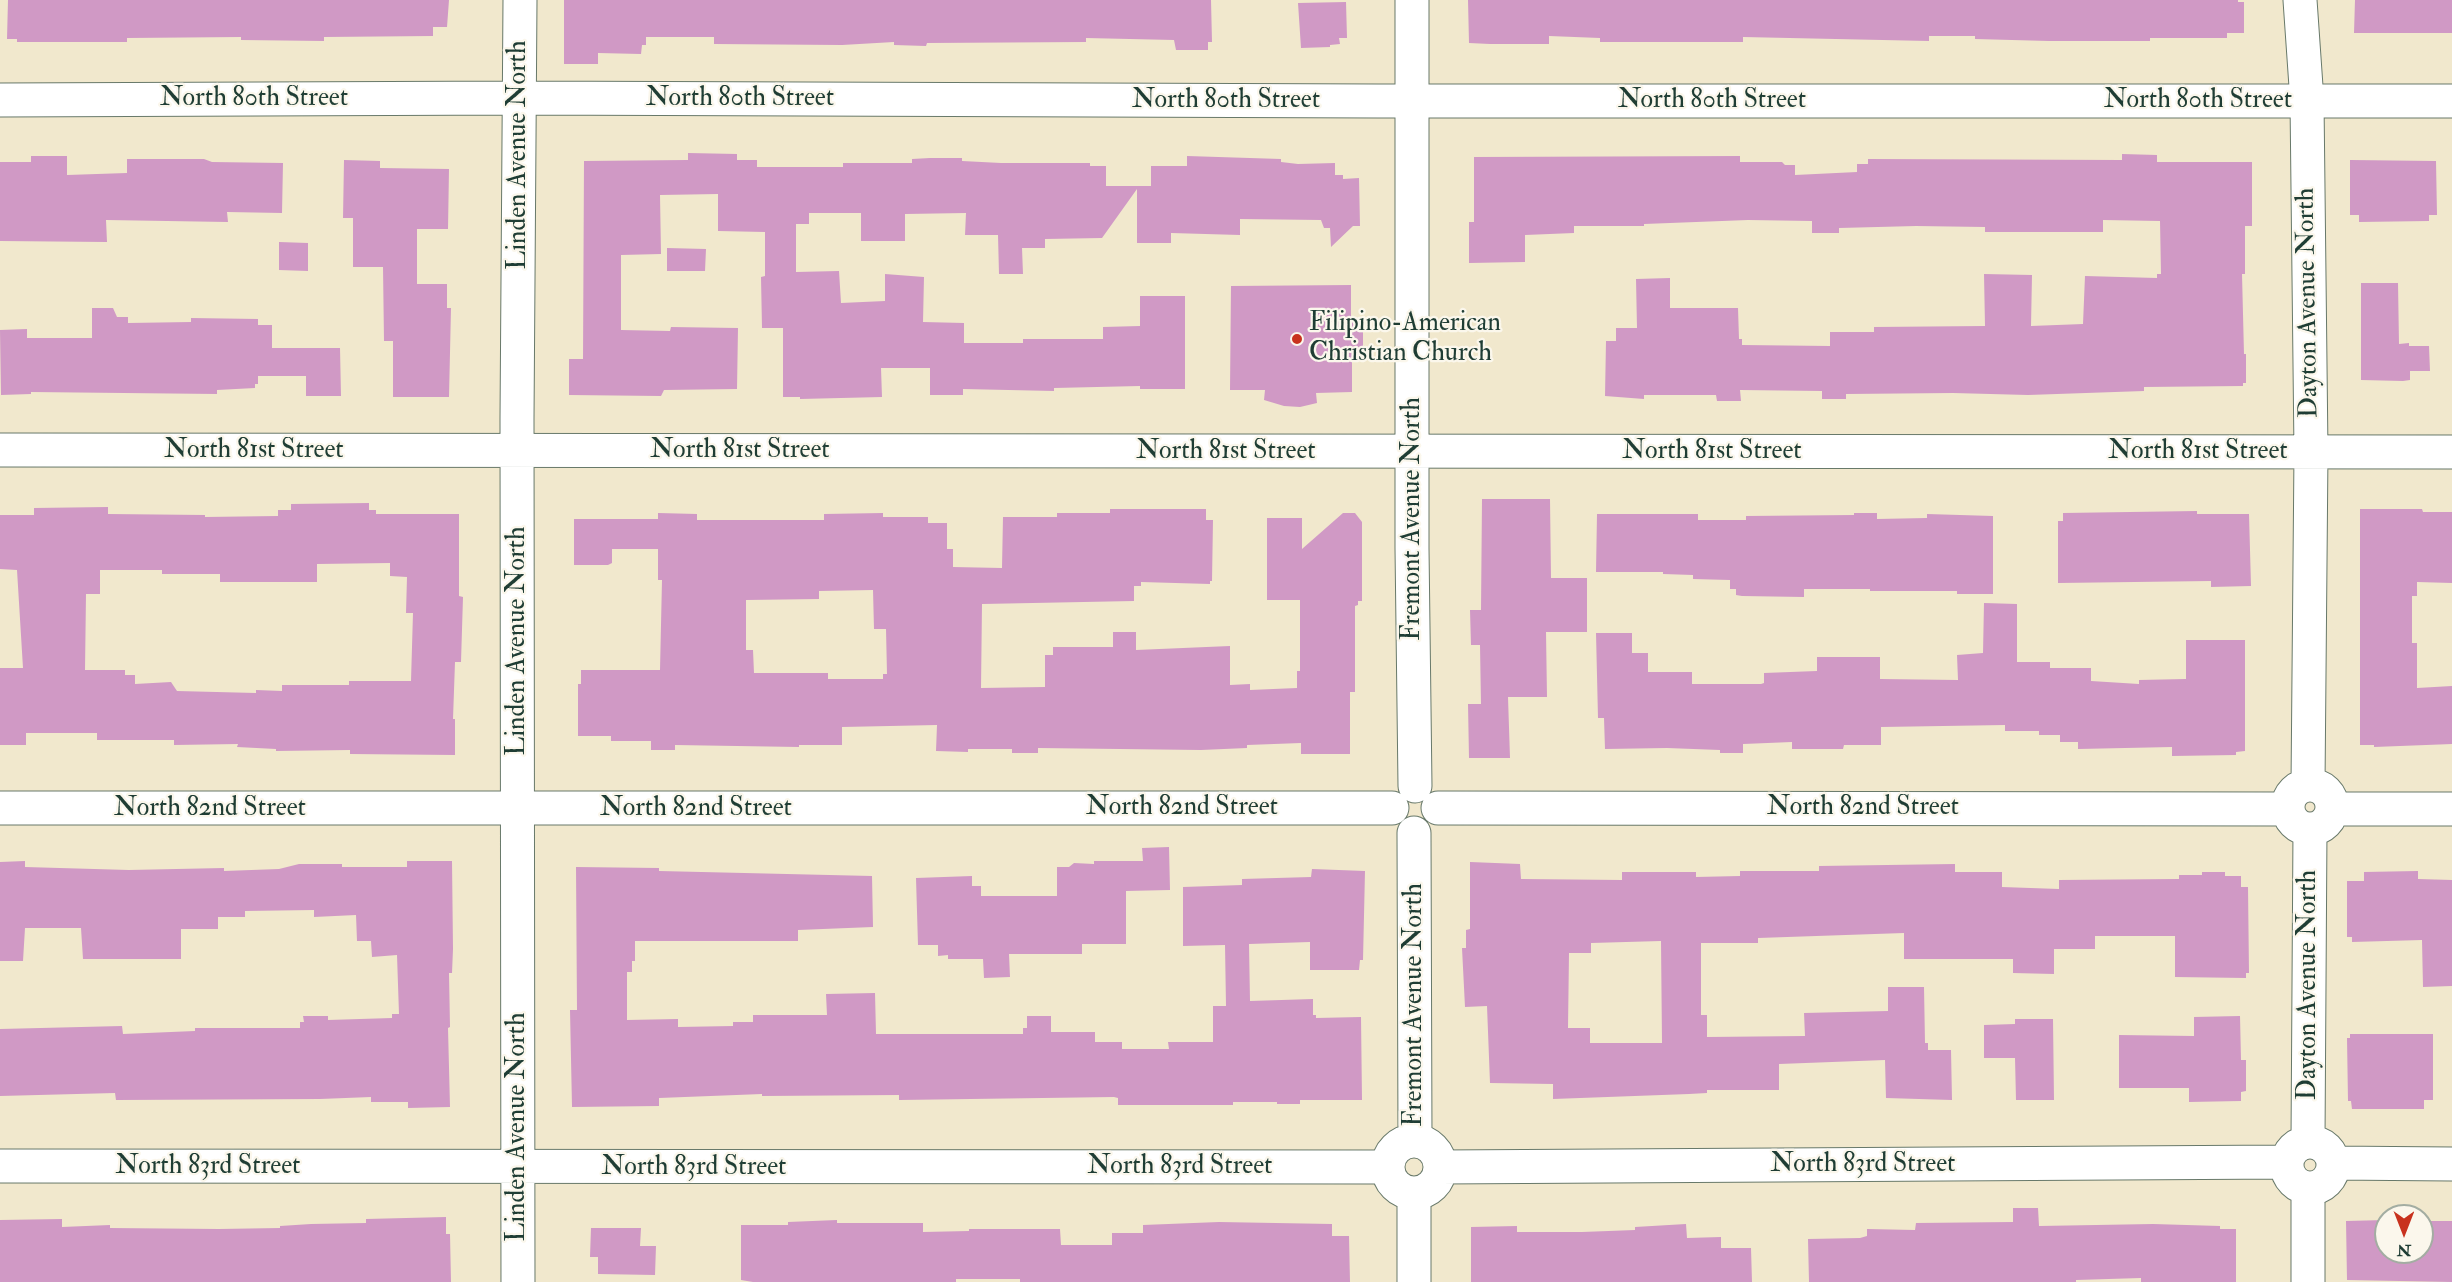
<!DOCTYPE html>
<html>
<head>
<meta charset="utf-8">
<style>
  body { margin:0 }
  #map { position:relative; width:2452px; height:1282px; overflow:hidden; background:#f1e8cd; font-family:"IM FELL Double Pica",serif }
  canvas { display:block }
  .north { position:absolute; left:2374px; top:1204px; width:60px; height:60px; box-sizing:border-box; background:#fbf7ec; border:2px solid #a3ada2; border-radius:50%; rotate:180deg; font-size:16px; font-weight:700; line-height:24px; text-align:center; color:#1f3d34 }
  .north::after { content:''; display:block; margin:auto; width:21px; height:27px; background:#c8321e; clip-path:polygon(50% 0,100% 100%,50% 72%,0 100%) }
</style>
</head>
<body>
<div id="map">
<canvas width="2452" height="1282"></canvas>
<div class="north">N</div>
</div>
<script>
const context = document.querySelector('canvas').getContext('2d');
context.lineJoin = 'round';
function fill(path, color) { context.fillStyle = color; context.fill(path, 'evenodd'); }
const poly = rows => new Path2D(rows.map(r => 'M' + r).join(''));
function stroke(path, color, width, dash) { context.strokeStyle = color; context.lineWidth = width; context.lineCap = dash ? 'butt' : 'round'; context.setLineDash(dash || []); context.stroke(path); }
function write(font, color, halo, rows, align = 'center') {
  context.font = font + ' "IM FELL Double Pica",serif'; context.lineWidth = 4.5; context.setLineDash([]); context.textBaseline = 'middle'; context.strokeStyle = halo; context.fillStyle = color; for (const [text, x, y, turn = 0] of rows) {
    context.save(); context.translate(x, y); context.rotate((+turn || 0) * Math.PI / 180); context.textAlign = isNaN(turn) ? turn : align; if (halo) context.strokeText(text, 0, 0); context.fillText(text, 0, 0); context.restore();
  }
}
fill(poly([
  [8,0,449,0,447,27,433,27,433,36,324,37,324,41,241,40,241,37,127,38,127,42,17,42,17,39,7,39],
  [564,0,1211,0,1212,42,1208,42,1208,50,1176,50,1174,40,1086,38,1086,42,927,43,926,46,894,45,894,42,842,45,714,44,714,37,646,37,646,45,642,45,641,54,598,53,598,64,564,64],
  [1468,0,2238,0,2238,2,2244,2,2244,33,2227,33,2227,38,2150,38,2150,41,2049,41,1975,39,1975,36,1929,36,1929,41,1743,37,1743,42,1600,42,1600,38,1549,36,1549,44,1490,44,1469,43],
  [2355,0,2452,0,2452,33,2354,33],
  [1346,2,1347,38,1339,38,1340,44,1330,45,1330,47,1301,48,1298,3],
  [688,153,737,154,737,160,757,160,757,167,843,167,843,163,912,163,912,159,930,158,962,158,962,161,1001,163,1090,163,1090,166,1106,166,1106,186,1151,186,1151,166,1187,166,1187,156,1281,159,1281,162,1298,164,1335,163,1335,175,1343,175,1343,179,1359,178,1360,226,1353,226,1331,247,1330,228,1324,228,1321,220,1240,219,1240,235,1171,233,1171,243,1137,243,1137,189,1102,238,1045,239,1045,248,1022,248,1023,274,999,274,998,235,965,235,966,213,905,214,905,241,861,241,861,213,809,213,809,224,796,224,796,272,839,271,841,303,885,301,885,274,924,277,923,322,964,323,964,343,1023,343,1023,339,1103,339,1103,327,1140,326,1140,296,1185,296,1185,389,1140,389,1140,386,1054,388,1054,391,963,389,963,395,930,395,930,368,881,368,882,397,800,399,800,397,783,397,783,328,762,328,761,277,765,276,765,232,718,231,718,194,660,195,661,254,621,255,621,330,670,331,671,327,738,328,737,389,664,390,661,396,569,395,569,359,583,359,584,161,688,160],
  [2122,154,2157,155,2157,162,2252,162,2252,226,2245,226,2245,274,2242,274,2244,354,2246,354,2246,383,2243,383,2243,386,2144,387,2144,391,2028,395,1953,393,1846,394,1846,399,1822,399,1822,391,1740,390,1741,401,1717,401,1716,395,1644,395,1644,399,1605,396,1606,341,1616,341,1616,328,1637,328,1636,279,1670,278,1670,308,1738,308,1739,339,1742,339,1742,345,1830,346,1830,332,1874,332,1874,327,1985,326,1984,274,2032,275,2031,326,2083,324,2085,276,2157,278,2157,274,2161,274,2160,221,2103,220,2103,232,1985,232,1985,227,1916,226,1839,228,1839,233,1812,233,1812,221,1748,220,1644,224,1644,226,1574,226,1574,233,1525,235,1525,262,1469,263,1469,222,1474,222,1474,157,1740,156,1740,162,1782,162,1785,165,1795,165,1795,175,1857,172,1857,164,1868,164,1868,159,2122,160],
  [31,156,67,156,67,175,127,173,127,159,204,159,212,162,283,163,282,213,227,212,228,222,106,220,107,242,0,241,0,162,31,162],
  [344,160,380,161,380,168,449,169,448,229,417,229,417,284,447,284,447,308,451,308,449,397,393,397,393,341,384,341,383,267,353,267,353,218,343,218],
  [2350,160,2436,161,2437,215,2429,215,2429,221,2359,222,2359,215,2350,215],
  [279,242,308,243,308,271,279,270],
  [667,248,706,249,705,271,667,271],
  [2361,283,2398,283,2399,344,2409,343,2409,346,2429,346,2430,371,2410,371,2410,380,2403,381,2361,380],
  [1351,285,1351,322,1363,321,1363,357,1352,357,1352,392,1316,393,1317,403,1300,407,1284,406,1264,400,1265,390,1230,390,1231,286],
  [92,308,113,308,117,317,128,317,128,323,191,322,191,318,258,319,258,325,272,325,272,348,340,348,341,396,306,396,306,376,258,376,258,384,255,384,255,388,217,390,217,394,31,392,31,394,1,395,0,330,27,329,27,338,92,338],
  [1482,499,1550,499,1551,578,1587,578,1587,632,1546,632,1547,697,1508,697,1510,758,1469,758,1468,704,1481,704,1480,645,1471,645,1470,610,1481,610],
  [369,503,369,510,376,510,376,514,459,514,459,596,463,597,461,662,455,662,453,719,455,719,455,755,350,754,350,750,276,751,276,749,237,747,238,744,174,745,174,740,97,740,97,733,26,733,26,745,0,745,0,668,23,668,17,570,0,569,0,515,34,515,34,508,108,507,108,514,205,515,205,517,278,516,278,510,291,510,291,504],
  [390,563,390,576,407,577,406,613,413,613,411,681,349,681,349,685,282,685,282,691,256,690,256,693,177,691,171,682,135,684,135,675,125,675,125,670,85,670,86,594,100,594,100,570,162,570,162,574,220,574,220,582,317,582,317,564],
  [1110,509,1206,509,1206,520,1213,520,1212,581,1210,581,1210,584,1141,582,1141,586,1134,586,1134,601,982,604,981,688,1045,687,1045,655,1053,655,1053,647,1113,647,1113,632,1136,632,1136,650,1230,646,1230,685,1250,684,1250,690,1297,688,1297,671,1300,671,1300,600,1267,600,1267,518,1302,518,1302,549,1343,513,1355,513,1362,522,1362,601,1358,601,1358,605,1355,606,1355,692,1350,692,1350,754,1301,754,1301,743,1247,745,1247,748,1201,750,1038,748,1038,753,1012,753,1012,749,968,749,968,752,936,751,937,725,842,727,842,745,799,745,799,747,675,745,675,750,651,750,651,741,611,741,611,736,578,736,578,684,581,684,581,670,660,670,662,580,658,580,658,549,612,549,612,563,608,565,574,565,574,519,658,519,658,513,697,514,697,520,824,520,824,514,883,513,883,517,928,517,928,523,947,523,947,549,953,549,953,567,1002,568,1003,517,1057,517,1057,513,1110,513],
  [873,590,874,629,886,629,887,674,883,674,883,679,828,679,828,673,754,673,753,650,746,650,746,600,819,599,819,591],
  [2360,509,2422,509,2423,512,2452,512,2452,583,2417,582,2417,596,2412,596,2412,643,2417,643,2417,688,2452,686,2452,744,2374,747,2374,745,2360,745],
  [2197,511,2197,514,2249,514,2251,586,2211,587,2211,581,2058,583,2058,521,2063,521,2063,513],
  [1854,513,1877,513,1877,519,1927,518,1927,514,1993,516,1993,594,1957,594,1957,591,1870,591,1870,589,1804,589,1804,597,1742,596,1736,595,1736,589,1730,589,1730,580,1693,579,1693,575,1663,574,1663,572,1596,572,1597,514,1698,514,1698,520,1746,520,1746,516,1854,515],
  [1984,603,2017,604,2017,662,2050,662,2050,668,2091,668,2091,681,2139,684,2139,680,2186,679,2186,640,2245,640,2245,751,2236,752,2236,755,2172,756,2172,747,2078,749,2078,742,2060,742,2060,735,2039,735,2039,731,2005,731,2005,725,1881,727,1881,745,1844,745,1843,749,1792,749,1792,742,1743,744,1743,753,1720,753,1720,750,1667,748,1605,749,1604,718,1598,718,1596,633,1632,633,1632,653,1648,653,1648,672,1692,672,1692,684,1761,684,1764,683,1764,673,1817,671,1817,657,1880,657,1880,679,1958,680,1957,655,1983,653],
  [1169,847,1170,890,1126,891,1126,944,1082,944,1082,954,1009,954,1010,977,984,978,983,959,948,959,948,955,938,956,938,945,918,945,916,878,972,876,972,886,981,886,981,896,1057,896,1057,867,1069,867,1074,863,1094,864,1094,861,1143,861,1142,848],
  [25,861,25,867,129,870,224,868,224,871,279,869,299,864,342,864,342,867,407,867,407,861,452,861,453,949,452,973,449,973,450,1027,448,1028,450,1107,408,1108,408,1102,371,1102,371,1097,320,1099,116,1100,115,1093,0,1096,0,1029,122,1026,123,1034,195,1031,195,1028,300,1028,300,1022,304,1022,303,1016,328,1016,328,1020,392,1018,392,1014,399,1014,397,955,372,957,371,941,357,941,356,915,314,917,314,910,245,911,245,917,218,917,218,929,181,929,181,959,83,959,81,928,25,928,23,961,0,961,0,862],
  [1470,862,1520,864,1521,879,1622,880,1622,872,1696,872,1696,877,1740,876,1740,871,1819,871,1819,866,1955,864,1955,872,2002,872,2002,887,2059,889,2059,880,2179,879,2179,875,2202,875,2202,872,2225,872,2225,876,2241,876,2241,887,2248,887,2249,973,2246,973,2246,978,2175,977,2175,936,2095,936,2095,949,2054,949,2054,974,2013,973,2013,959,1904,959,1904,933,1758,938,1758,943,1701,943,1701,1015,1707,1015,1707,1037,1805,1036,1804,1013,1888,1011,1888,987,1924,987,1925,1043,1928,1043,1928,1050,1951,1050,1952,1100,1886,1098,1885,1060,1779,1064,1779,1090,1707,1090,1707,1093,1689,1094,1553,1099,1553,1084,1490,1083,1487,1006,1465,1007,1462,948,1466,948,1466,930,1470,929],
  [1661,941,1662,1043,1590,1043,1590,1028,1568,1028,1569,953,1591,953,1591,943],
  [576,867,659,868,659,871,872,876,873,927,798,930,798,941,635,941,635,961,632,961,632,972,627,972,627,1020,678,1019,678,1027,733,1026,733,1022,753,1022,753,1015,827,1015,826,994,875,993,876,1034,1023,1034,1023,1028,1027,1028,1027,1016,1051,1016,1051,1032,1095,1032,1095,1042,1122,1042,1122,1049,1169,1049,1168,1042,1213,1042,1213,1006,1226,1006,1225,945,1183,946,1183,887,1242,885,1242,879,1311,877,1312,869,1365,871,1363,960,1360,960,1359,970,1310,970,1310,942,1249,944,1250,1001,1313,999,1313,1015,1316,1015,1316,1018,1361,1017,1362,1100,1300,1100,1300,1104,1277,1104,1277,1102,1233,1102,1233,1105,1118,1105,1118,1098,1114,1097,899,1100,899,1095,762,1096,762,1094,659,1098,659,1106,572,1107,570,1010,577,1010],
  [2418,871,2418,879,2452,880,2452,986,2423,987,2422,940,2352,942,2352,937,2347,937,2347,881,2364,881,2364,872],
  [2240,1016,2241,1060,2246,1060,2246,1091,2241,1092,2241,1101,2189,1102,2189,1088,2119,1088,2119,1035,2194,1036,2194,1017],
  [2015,1019,2053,1019,2054,1100,2016,1100,2015,1058,1984,1058,1984,1025,2015,1024],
  [2350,1034,2433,1034,2433,1100,2424,1100,2424,1109,2352,1109,2351,1101,2348,1101,2347,1038,2350,1038],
  [2013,1208,2038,1208,2039,1226,2153,1224,2220,1226,2220,1229,2236,1229,2236,1282,2141,1282,2141,1278,2076,1280,2076,1282,1809,1282,1808,1239,1860,1238,1867,1236,1867,1229,1915,1230,1916,1223,2013,1222],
  [446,1217,446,1234,450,1234,451,1282,0,1282,0,1220,62,1219,62,1227,110,1225,110,1228,219,1229,280,1228,280,1226,311,1224,366,1223,366,1219],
  [837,1220,837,1223,923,1223,923,1232,969,1231,969,1229,1060,1229,1061,1245,1112,1245,1112,1233,1143,1233,1143,1225,1219,1222,1332,1224,1332,1236,1349,1236,1350,1282,1020,1282,1020,1279,956,1279,956,1282,753,1282,741,1280,741,1225,788,1225,788,1222],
  [2386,1220,2386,1252,2422,1252,2422,1221,2452,1221,2452,1282,2347,1280,2346,1221],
  [1686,1224,1687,1238,1721,1237,1721,1248,1751,1248,1752,1282,1471,1282,1471,1227,1517,1226,1517,1232,1582,1232,1635,1230,1635,1227],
  [591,1228,641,1228,640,1246,656,1246,655,1275,598,1274,598,1257,590,1257]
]), '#d099c5');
const minor = poly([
  [1412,0,1412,548,1415,786],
  [2300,0,2307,101,2311,452,2308,785],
  [0,100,519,98,1378,101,2452,101],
  [0,450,2452,452],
  '2288 807a22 22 0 1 1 44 0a22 22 0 1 1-44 0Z',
  [0,808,1392,808],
  [1438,808,2288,809],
  [2333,809,2452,809],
  [1414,833,1415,1140],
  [2308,1140,2310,829],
  '1388 1167a26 26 0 1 1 52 0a26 26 0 1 1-52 0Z',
  '2287 1165a23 23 0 1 1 46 0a23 23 0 1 1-46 0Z',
  [2333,1163,2452,1164],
  [0,1166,1388,1167],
  [1440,1167,2286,1162],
  [2308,1188,2308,1282],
  [1414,1193,1414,1282],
  [518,1282,517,419,520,0]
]);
stroke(minor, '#68796a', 35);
stroke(minor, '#fff', 33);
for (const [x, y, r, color] of [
  [1297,339,6,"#c8321e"]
]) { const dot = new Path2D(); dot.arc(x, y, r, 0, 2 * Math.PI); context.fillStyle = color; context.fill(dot); stroke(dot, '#fbf7ec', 2); }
write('26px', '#1f3d34', '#fbf7ec', [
  ["North 80th Street",254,99],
  ["North 80th Street",740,99],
  ["North 80th Street",1226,101],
  ["North 80th Street",1712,101],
  ["North 80th Street",2198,101],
  ["Linden Avenue North",519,155,-90],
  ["Dayton Avenue North",2309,303,-91],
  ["North 81st Street",254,451],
  ["North 81st Street",740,451],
  ["North 81st Street",1226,452],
  ["North 81st Street",1712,452],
  ["North 81st Street",2198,452],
  ["Fremont Avenue North",1413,519,-90],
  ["Linden Avenue North",518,641,-90],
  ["North 82nd Street",1182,808],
  ["North 82nd Street",1863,808],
  ["North 82nd Street",210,809],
  ["North 82nd Street",696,809],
  ["Dayton Avenue North",2309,985,-90],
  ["Fremont Avenue North",1415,1005,-90],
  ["Linden Avenue North",518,1127,-90],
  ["North 83rd Street",1863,1165],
  ["North 83rd Street",208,1167],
  ["North 83rd Street",1180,1167],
  ["North 83rd Street",694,1168]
]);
write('26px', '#1f3d34', '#fbf7ec', [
  ["Filipino-American",1309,324],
  ["Christian Church",1309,354]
], 'left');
</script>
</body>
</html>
